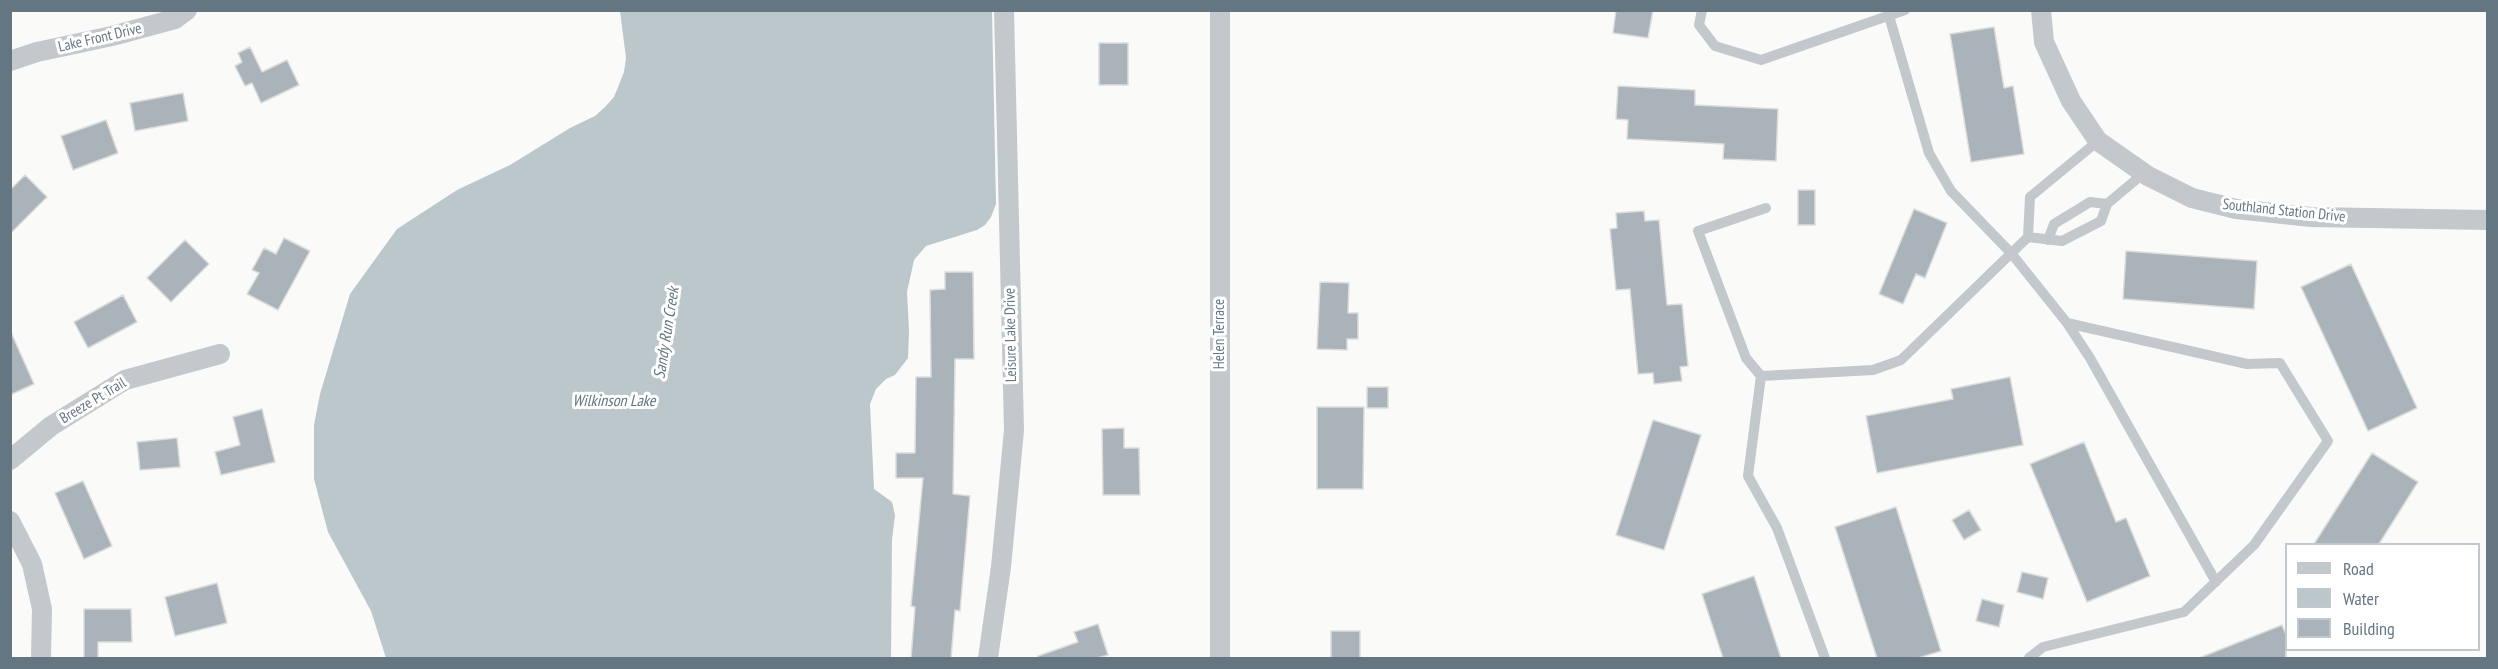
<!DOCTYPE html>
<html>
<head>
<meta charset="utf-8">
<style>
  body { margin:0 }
  #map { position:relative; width:2498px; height:669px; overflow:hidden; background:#fafaf8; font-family:"PT Sans Narrow",sans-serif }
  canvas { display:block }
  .frame { position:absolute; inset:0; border:12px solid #657683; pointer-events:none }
  .legend { position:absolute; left:2285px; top:543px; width:195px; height:108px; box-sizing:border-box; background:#fff; border:2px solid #c1c8cd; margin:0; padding:8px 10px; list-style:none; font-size:18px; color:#657683 }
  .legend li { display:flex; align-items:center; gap:12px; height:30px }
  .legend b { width:30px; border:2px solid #c1c8cd }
</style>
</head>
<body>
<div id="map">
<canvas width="2498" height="669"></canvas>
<div class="frame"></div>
<ul class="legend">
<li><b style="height:8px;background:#c3c8cc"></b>Road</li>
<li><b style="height:16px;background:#bbc7cb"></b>Water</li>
<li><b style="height:16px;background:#aab3b9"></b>Building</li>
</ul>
</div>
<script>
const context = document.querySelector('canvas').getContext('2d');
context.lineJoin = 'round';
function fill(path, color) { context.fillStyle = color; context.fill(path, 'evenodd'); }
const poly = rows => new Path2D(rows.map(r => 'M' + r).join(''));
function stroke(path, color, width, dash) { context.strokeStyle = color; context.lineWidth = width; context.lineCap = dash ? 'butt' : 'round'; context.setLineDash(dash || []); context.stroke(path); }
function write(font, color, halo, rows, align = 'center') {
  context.font = font + ' "PT Sans Narrow",sans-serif'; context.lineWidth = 6; context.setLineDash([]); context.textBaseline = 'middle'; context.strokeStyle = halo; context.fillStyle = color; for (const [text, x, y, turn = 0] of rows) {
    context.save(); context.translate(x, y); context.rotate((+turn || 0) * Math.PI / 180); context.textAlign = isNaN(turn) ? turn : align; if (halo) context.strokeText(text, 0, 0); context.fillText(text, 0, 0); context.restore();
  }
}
fill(poly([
  [620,11,992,11,996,204,991,217,985,225,977,230,926,246,914,260,907,292,909,331,908,358,895,375,886,379,876,389,870,404,874,489,892,502,895,515,892,540,891,658,386,658,371,611,328,532,314,479,314,425,320,394,350,294,397,229,457,190,510,165,570,128,595,116,605,107,614,97,624,72,626,58]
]), '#bbc7cb');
const building = poly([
  [1616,10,1653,10,1648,38,1613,33,1616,10],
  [1994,27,2004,88,2013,86,2024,154,1971,162,1950,34,1994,27],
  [1099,43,1128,43,1128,85,1099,85,1099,43],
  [250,47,262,72,287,60,299,85,261,103,252,83,245,86,235,66,242,62,238,53,250,47],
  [1618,86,1695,90,1695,105,1778,109,1776,161,1723,159,1724,144,1627,139,1628,120,1616,119,1618,86],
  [183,93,188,121,135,131,130,103,183,93],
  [106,120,118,153,73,170,61,136,106,120],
  [25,175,47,197,10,234,10,190,25,175],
  [1798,190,1815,190,1815,225,1798,225,1798,190],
  [1914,209,1947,223,1925,278,1916,274,1903,304,1879,294,1914,209],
  [1644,211,1645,221,1659,220,1667,305,1682,304,1688,366,1680,367,1682,381,1654,384,1653,373,1638,374,1630,289,1616,290,1610,229,1617,228,1616,213,1644,211],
  [284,238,310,251,278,310,247,294,259,273,252,270,264,248,276,254,284,238],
  [185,240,209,264,171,302,147,278,185,240],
  [2126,251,2257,261,2254,309,2123,299,2126,251],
  [2351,264,2417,408,2368,431,2301,287,2351,264],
  [945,272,973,272,974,359,955,359,953,494,970,496,960,611,955,610,951,658,911,658,915,607,911,606,923,478,896,478,896,453,915,453,916,377,931,377,930,290,945,289,945,272],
  [1320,282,1349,283,1348,313,1358,313,1358,339,1347,339,1347,350,1317,349,1320,282],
  [123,295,137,322,88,348,74,322,123,295],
  [10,330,34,384,10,395,10,330],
  [2010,377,2023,445,1877,473,1866,416,1953,399,1951,389,2010,377],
  [1367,387,1388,387,1388,408,1367,408,1367,387],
  [1317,407,1364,407,1363,489,1317,489,1317,407],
  [262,409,275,462,221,475,215,452,240,445,233,417,262,409],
  [1653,420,1701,435,1664,550,1616,535,1653,420],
  [1124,428,1124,448,1139,448,1140,495,1103,495,1102,429,1124,428],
  [177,438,180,467,140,470,137,442,177,438],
  [2084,442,2116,522,2126,518,2150,576,2087,602,2030,464,2084,442],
  [2372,453,2418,482,2379,544,2314,544,2372,453],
  [83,481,112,546,84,559,55,493,83,481],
  [1896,507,1941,651,1918,658,1877,658,1835,527,1896,507],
  [1969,510,1981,530,1964,540,1952,520,1969,510],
  [2022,572,2048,578,2043,599,2017,592,2022,572],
  [1754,576,1781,658,1723,658,1702,594,1754,576],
  [217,583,227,623,175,636,165,597,217,583],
  [1982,599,2004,605,1999,627,1976,621,1982,599],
  [84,609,131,609,132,642,98,642,98,658,84,658,84,609],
  [1098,624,1108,655,1097,658,1038,658,1038,656,1078,642,1074,632,1098,624],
  [2282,625,2286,635,2286,658,2199,658,2282,625],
  [1331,631,1360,631,1360,658,1331,658,1331,631]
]);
fill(building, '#aab3b9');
stroke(building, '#dcdcda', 1.5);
stroke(poly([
  [1702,10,1699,25,1715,46,1761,60,1905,10],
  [1889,16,1929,153,1951,191,2011,253,2067,323,2247,364,2280,363,2328,441,2254,545,2184,612,2043,647,2029,658],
  [2028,237,2062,241,2101,221,2107,204],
  [2048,240,2054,224,2090,202,2107,204,2144,173],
  [2067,323,2090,358,2216,582],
  [1761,376,1746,358,1698,231,1766,208],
  [1825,658,1777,528,1748,476,1761,376,1873,370,1901,360,2028,237,2030,197,2098,141]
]), '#c3c8cc', 10);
stroke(poly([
  [1220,10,1220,658],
  [2041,10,2044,42,2071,101,2098,141,2148,176,2192,198,2236,209,2311,217,2488,220],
  [10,61,37,52,112,36,175,19,187,10],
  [10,460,51,426,125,380,220,354],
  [10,521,32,564,42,609,41,658],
  [988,658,1001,567,1014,430,1004,10]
]), '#c3c8cc', 20);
write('15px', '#657683', '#fff', [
  ["Lake Front Drive",100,38,-13],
  ["Southland Station Drive",2284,211,6],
  ["Helen Terrace",1220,334,-90],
  ["Leisure Lake Drive",1011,335,-91],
  ["Breeze Pt Trail",93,401,-31]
]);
write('italic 16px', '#60757c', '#fff', [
  ["Sandy Run Creek",667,333,-81],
  ["Wilkinson Lake",614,401]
]);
</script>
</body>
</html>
